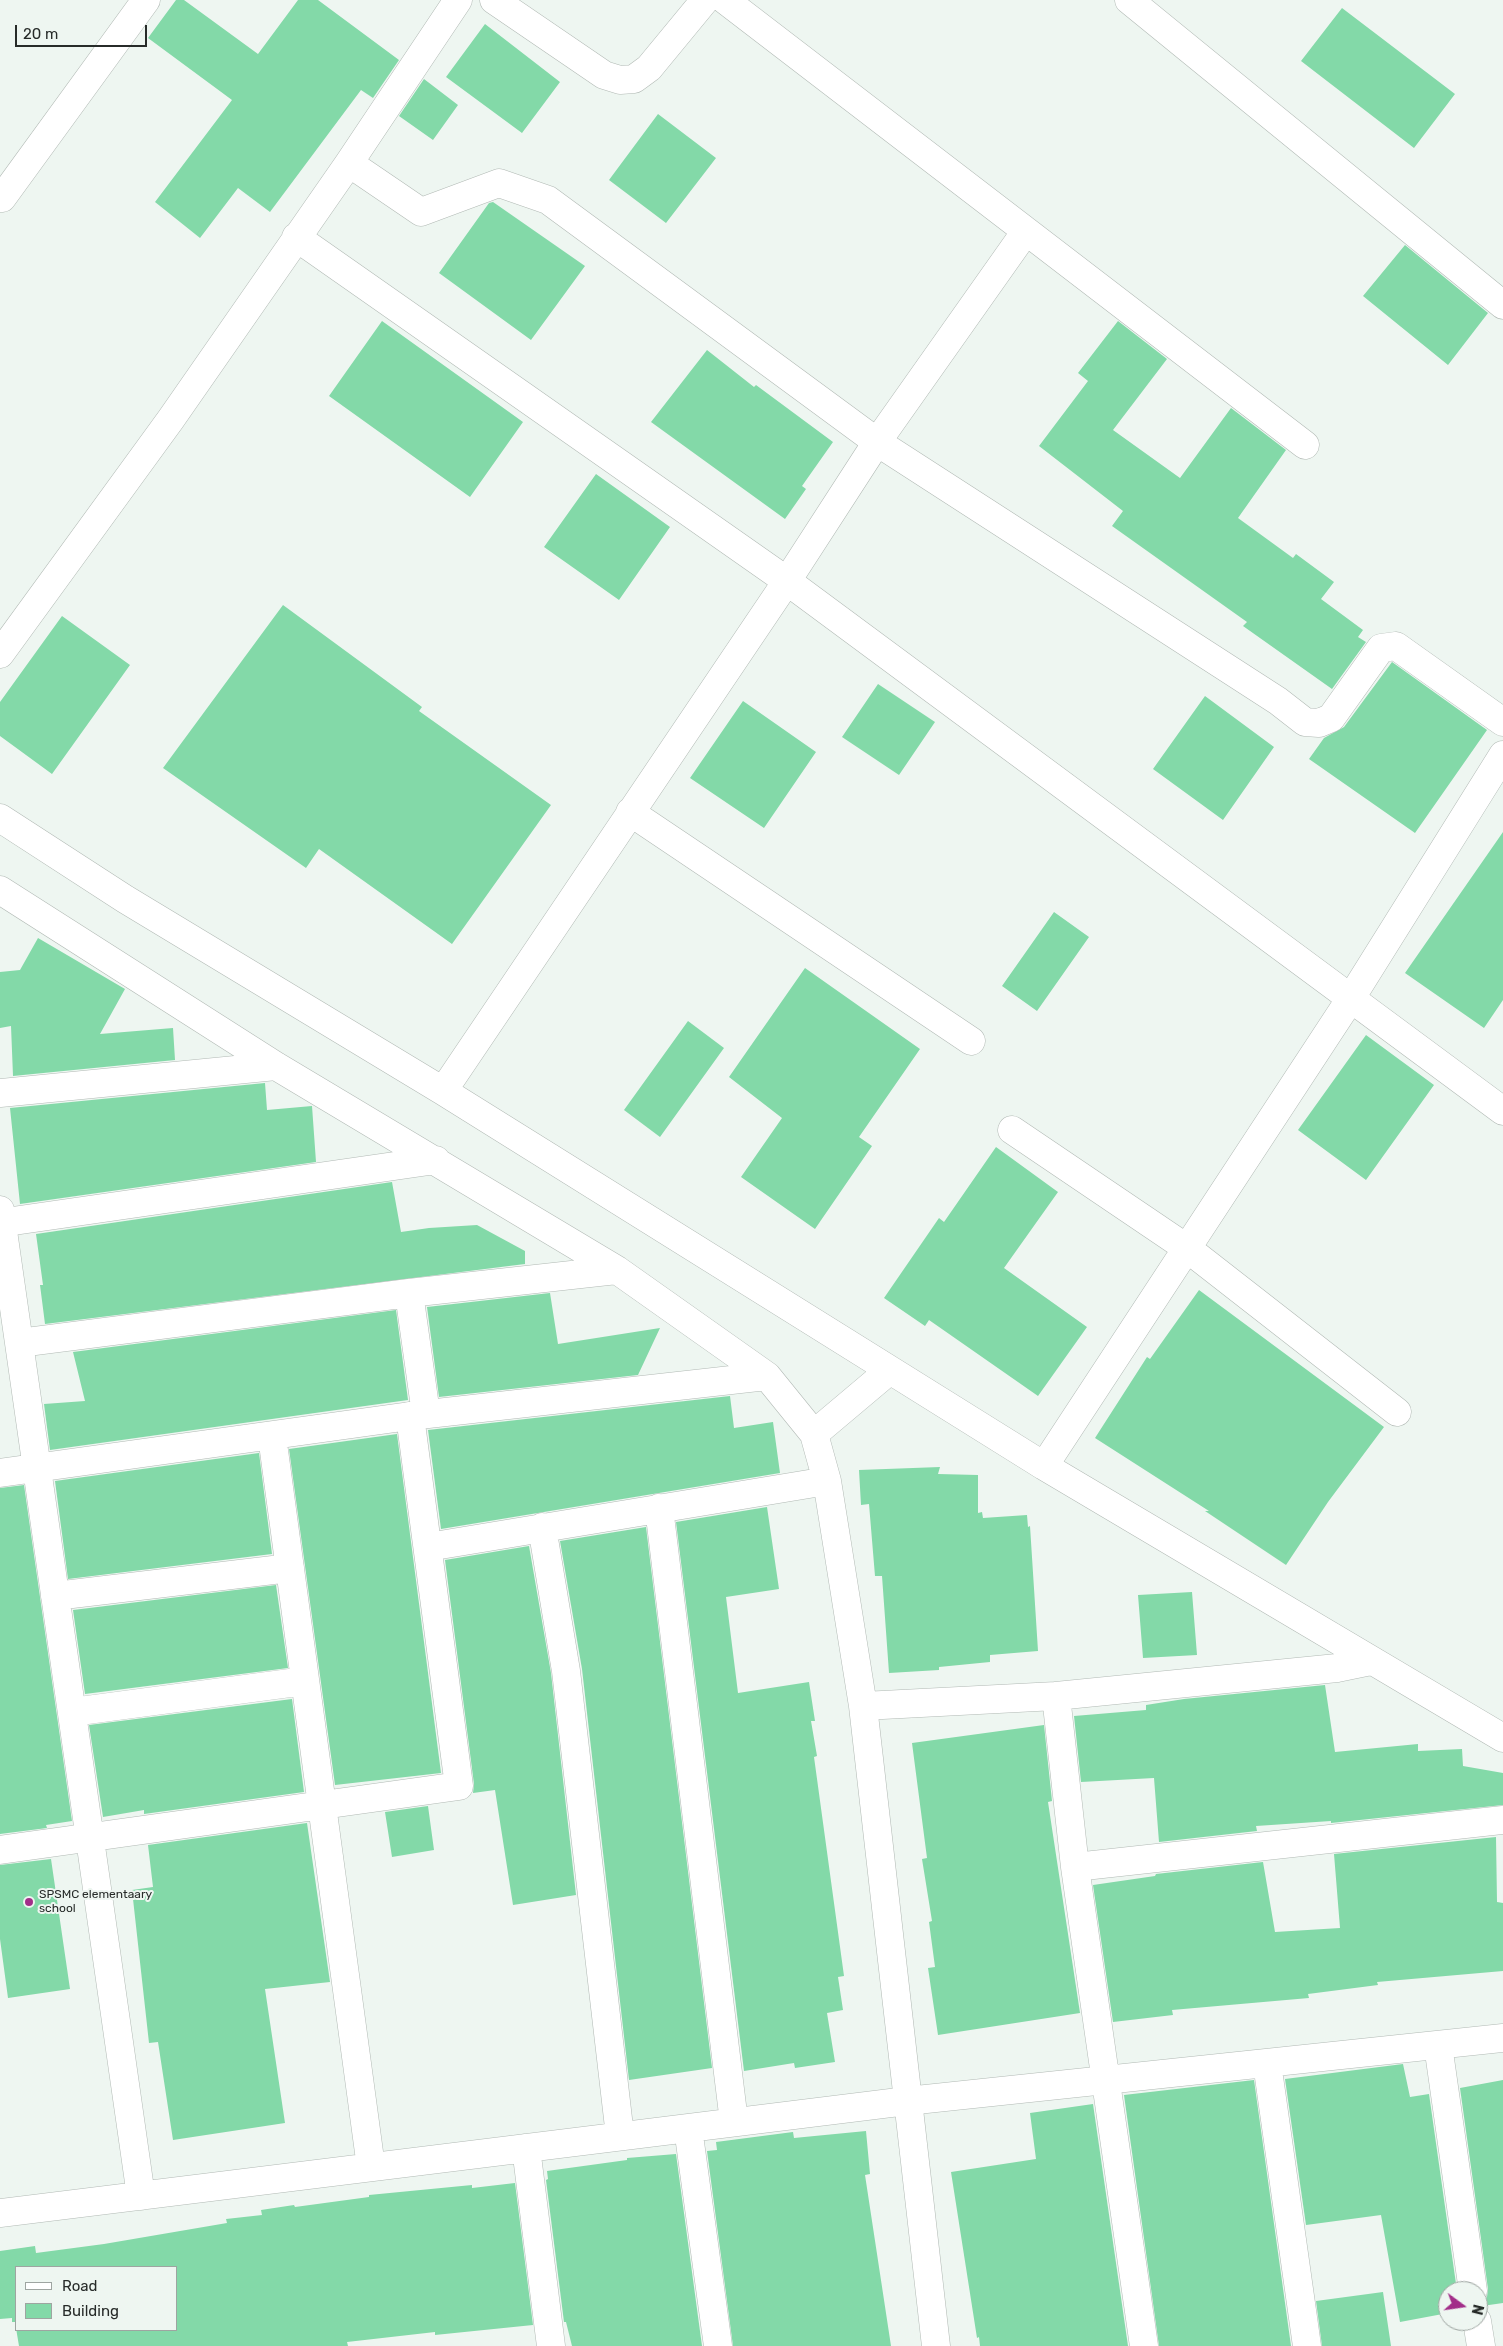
<!DOCTYPE html>
<html>
<head>
<meta charset="utf-8">
<style>
  body { margin:0 }
  #map { position:relative; width:1503px; height:2346px; overflow:hidden; background:#eef6f1; font-family:Rubik,sans-serif }
  canvas { display:block }
  .legend { position:absolute; left:15px; top:2266px; width:162px; height:65px; box-sizing:border-box; background:#eef6f1; border:1px solid #9ea5a1; margin:0; padding:6px 9px; list-style:none; font-size:15px; color:#272b29 }
  .legend li { display:flex; align-items:center; gap:10px; height:25px }
  .legend b { width:25px; border:1px solid #9ea5a1 }
  .north { position:absolute; left:1438px; top:2281px; width:50px; height:50px; box-sizing:border-box; background:#eef6f1; border:1px solid #9ea5a1; border-radius:50%; rotate:104deg; font-size:14px; font-weight:700; line-height:20px; text-align:center; color:#272b29 }
  .north::after { content:''; display:block; margin:auto; width:18px; height:22px; background:#a22e89; clip-path:polygon(50% 0,100% 100%,50% 72%,0 100%) }
  .scale { position:absolute; left:15px; top:25px; width:132px; height:22px; box-sizing:border-box; border:2px solid #272b29; border-top:0; padding-left:6px; font-size:15px; line-height:18px; white-space:nowrap; color:#272b29; -webkit-text-stroke:4px #eef6f1; paint-order:stroke }
</style>
</head>
<body>
<div id="map">
<canvas width="1503" height="2346"></canvas>
<ul class="legend">
<li><b style="height:6px;background:#fff"></b>Road</li>
<li><b style="height:14px;background:#83d9a8"></b>Building</li>
</ul>
<div class="north">N</div>
<div class="scale">20 m</div>
</div>
<script>
const context = document.querySelector('canvas').getContext('2d');
context.lineJoin = 'round';
function fill(path, color) { context.fillStyle = color; context.fill(path, 'evenodd'); }
const poly = rows => new Path2D(rows.map(r => 'M' + r).join(''));
function stroke(path, color, width, dash) { context.strokeStyle = color; context.lineWidth = width; context.lineCap = dash ? 'butt' : 'round'; context.setLineDash(dash || []); context.stroke(path); }
function write(font, color, halo, rows, align = 'center') {
  context.font = font + ' Rubik,sans-serif'; context.lineWidth = 4; context.setLineDash([]); context.textBaseline = 'middle'; context.strokeStyle = halo; context.fillStyle = color; for (const [text, x, y, turn = 0] of rows) {
    context.save(); context.translate(x, y); context.rotate((+turn || 0) * Math.PI / 180); context.textAlign = isNaN(turn) ? turn : align; if (halo) context.strokeText(text, 0, 0); context.fillText(text, 0, 0); context.restore();
  }
}
fill(poly([
  [176,0,184,0,258,54,298,0,318,0,399,60,373,98,361,90,270,212,238,188,200,238,155,202,232,100,148,38],
  [1342,8,1455,94,1414,148,1301,61],
  [485,24,560,82,522,133,446,77],
  [424,79,458,105,433,140,399,116],
  [658,114,716,158,666,223,609,180],
  [493,202,585,266,531,340,439,273,489,203],
  [1405,245,1488,313,1448,365,1363,296],
  [382,321,523,422,470,497,329,396],
  [1118,321,1167,359,1113,430,1180,478,1231,408,1286,450,1238,518,1293,558,1296,554,1334,582,1321,599,1363,630,1358,637,1366,642,1332,689,1243,626,1247,622,1112,526,1123,511,1039,446,1088,381,1078,373],
  [707,350,754,387,756,385,833,442,802,486,806,489,785,519,651,422],
  [596,474,670,527,619,600,544,547],
  [283,605,422,707,419,711,551,805,452,944,319,849,306,868,163,768],
  [62,616,130,665,52,774,0,736,0,702],
  [1392,662,1487,730,1415,833,1309,759,1324,738,1344,727],
  [878,684,935,722,899,775,842,737],
  [1205,696,1274,747,1223,820,1153,769],
  [743,701,816,752,764,828,690,778],
  [1503,832,1503,1000,1484,1028,1405,973],
  [1054,912,1089,937,1037,1011,1002,986],
  [38,938,125,989,100,1034,173,1028,175,1060,13,1076,11,1026,0,1028,0,972,20,970],
  [805,968,920,1049,859,1137,872,1146,815,1229,741,1177,782,1118,729,1077],
  [688,1021,724,1048,660,1137,624,1110],
  [1366,1035,1434,1085,1366,1180,1298,1130],
  [265,1083,267,1110,312,1106,316,1162,20,1204,10,1108],
  [996,1147,1058,1192,1004,1268,1087,1327,1038,1396,929,1320,925,1326,884,1298,939,1218,944,1222],
  [392,1182,401,1232,429,1228,477,1225,525,1251,525,1264,45,1324,40,1285,43,1285,36,1234],
  [1199,1290,1384,1427,1328,1502,1286,1565,1205,1511,1209,1511,1095,1438,1147,1357,1150,1359],
  [550,1293,558,1344,660,1328,638,1375,439,1397,427,1307],
  [396,1310,408,1400,50,1450,44,1404,85,1401,73,1352],
  [730,1396,734,1428,773,1422,780,1473,441,1529,428,1430],
  [397,1434,441,1773,335,1785,289,1449],
  [259,1453,272,1554,68,1579,55,1481],
  [940,1467,938,1474,978,1475,978,1513,982,1512,983,1518,1027,1515,1028,1527,1030,1526,1038,1651,990,1655,990,1662,939,1667,939,1670,889,1673,882,1576,875,1576,869,1504,861,1505,859,1470],
  [24,1485,72,1821,46,1825,47,1828,0,1834,0,1488],
  [767,1507,779,1589,726,1597,738,1693,809,1682,815,1721,811,1721,817,1756,814,1757,844,1976,838,1977,843,2010,827,2013,835,2062,795,2068,794,2063,744,2071,676,1522],
  [646,1527,712,2068,629,2080,582,1669,560,1541],
  [529,1546,551,1673,576,1895,513,1905,495,1790,473,1793,474,1784,445,1560],
  [276,1585,288,1668,85,1694,73,1610],
  [1192,1592,1197,1655,1143,1658,1138,1595],
  [1325,1685,1335,1752,1418,1744,1418,1751,1462,1749,1463,1766,1503,1773,1503,1805,1331,1823,1331,1821,1256,1826,1257,1831,1159,1842,1154,1778,1081,1782,1074,1716,1146,1710,1146,1705,1184,1699],
  [292,1699,304,1792,144,1814,144,1810,103,1817,89,1725],
  [1044,1725,1052,1801,1048,1802,1080,2013,938,2035,928,1968,935,1967,929,1922,932,1921,922,1859,927,1858,912,1743],
  [428,1806,434,1850,392,1857,385,1812],
  [307,1823,330,1982,265,1989,285,2123,173,2140,158,2042,149,2043,132,1890,153,1887,148,1845],
  [1496,1837,1497,1902,1503,1903,1503,1971,1377,1982,1378,1985,1308,1994,1309,1998,1172,2010,1173,2015,1113,2022,1093,1885,1155,1876,1156,1874,1263,1862,1275,1932,1340,1928,1334,1854],
  [51,1859,70,1989,8,1998,0,1939,0,1865],
  [1403,2064,1410,2097,1429,2094,1457,2291,1448,2291,1448,2313,1400,2322,1381,2215,1306,2225,1285,2079],
  [1254,2080,1291,2346,1159,2346,1124,2095],
  [1503,2080,1503,2303,1482,2306,1478,2305,1487,2297,1488,2289,1460,2088],
  [1093,2104,1128,2346,980,2346,979,2337,977,2338,951,2172,1036,2159,1030,2113],
  [866,2131,870,2174,865,2175,891,2346,733,2346,707,2151,717,2150,716,2142,793,2132,794,2138],
  [676,2154,702,2346,572,2346,566,2322,564,2322,546,2180,548,2179,547,2171,627,2160,627,2158],
  [515,2183,533,2325,435,2335,435,2332,347,2342,348,2346,19,2346,15,2322,12,2322,12,2318,0,2319,0,2251,35,2246,36,2253,104,2244,227,2223,226,2219,262,2215,261,2210,294,2205,295,2207,369,2197,369,2195,472,2185,472,2188],
  [16,2267,176,2267,176,2330,16,2330],
  [1383,2292,1391,2346,1322,2346,1316,2301]
]), '#83d9a8');
const street = poly([
  [494,0,604,75,620,80,634,79,649,68,705,0],
  [725,0,1305,445],
  [1129,0,1503,305],
  [349,163,421,212,499,183,548,200,877,442,1278,701,1305,722,1319,723,1331,718,1381,648,1396,646,1503,722],
  [2,198,146,0],
  [296,237,787,581,1503,1111],
  [0,654,171,419,349,163,458,0],
  [630,812,971,1041],
  [0,818,125,899,443,1091,1044,1466,1503,1738],
  [0,890,276,1066,617,1270,767,1376,814,1434,827,1481,863,1706,936,2346],
  [443,1091,787,581,877,442,1026,231],
  [0,1093,276,1066],
  [1012,1130,1188,1249,1397,1412],
  [0,1210,141,2196],
  [0,1223,436,1160],
  [409,1293,426,1414],
  [19,1343,409,1293,617,1270],
  [814,1434,890,1370],
  [272,1436,371,2167],
  [1044,1466,1351,998,1503,755],
  [0,1473,410,1416,767,1376],
  [659,1508,734,2122],
  [542,1527,566,1671,620,2136],
  [428,1547,827,1481],
  [55,1596,290,1568],
  [1056,1696,1075,1867,1144,2346],
  [863,1706,1056,1696,1337,1668,1371,1661],
  [72,1712,305,1681],
  [0,1850,459,1786,410,1416],
  [1075,1867,1503,1820],
  [1438,2045,1473,2291],
  [1267,2063,1307,2346],
  [688,2128,718,2346],
  [526,2148,551,2346],
  [0,2213,907,2101,1503,2038],
  [1477,2321,1481,2346]
]);
stroke(street, '#b1b9b4', 29);
stroke(street, '#fff', 28);
for (const [x, y, r, color] of [
  [29,1902,5,"#a22e89"]
]) { const dot = new Path2D(); dot.arc(x, y, r, 0, 2 * Math.PI); context.fillStyle = color; context.fill(dot); stroke(dot, '#eef6f1', 2); }
write('12px', '#272b29', '#eef6f1', [
  ["SPSMC elementaary",39,1895],
  ["school",39,1909]
], 'left');
</script>
</body>
</html>
